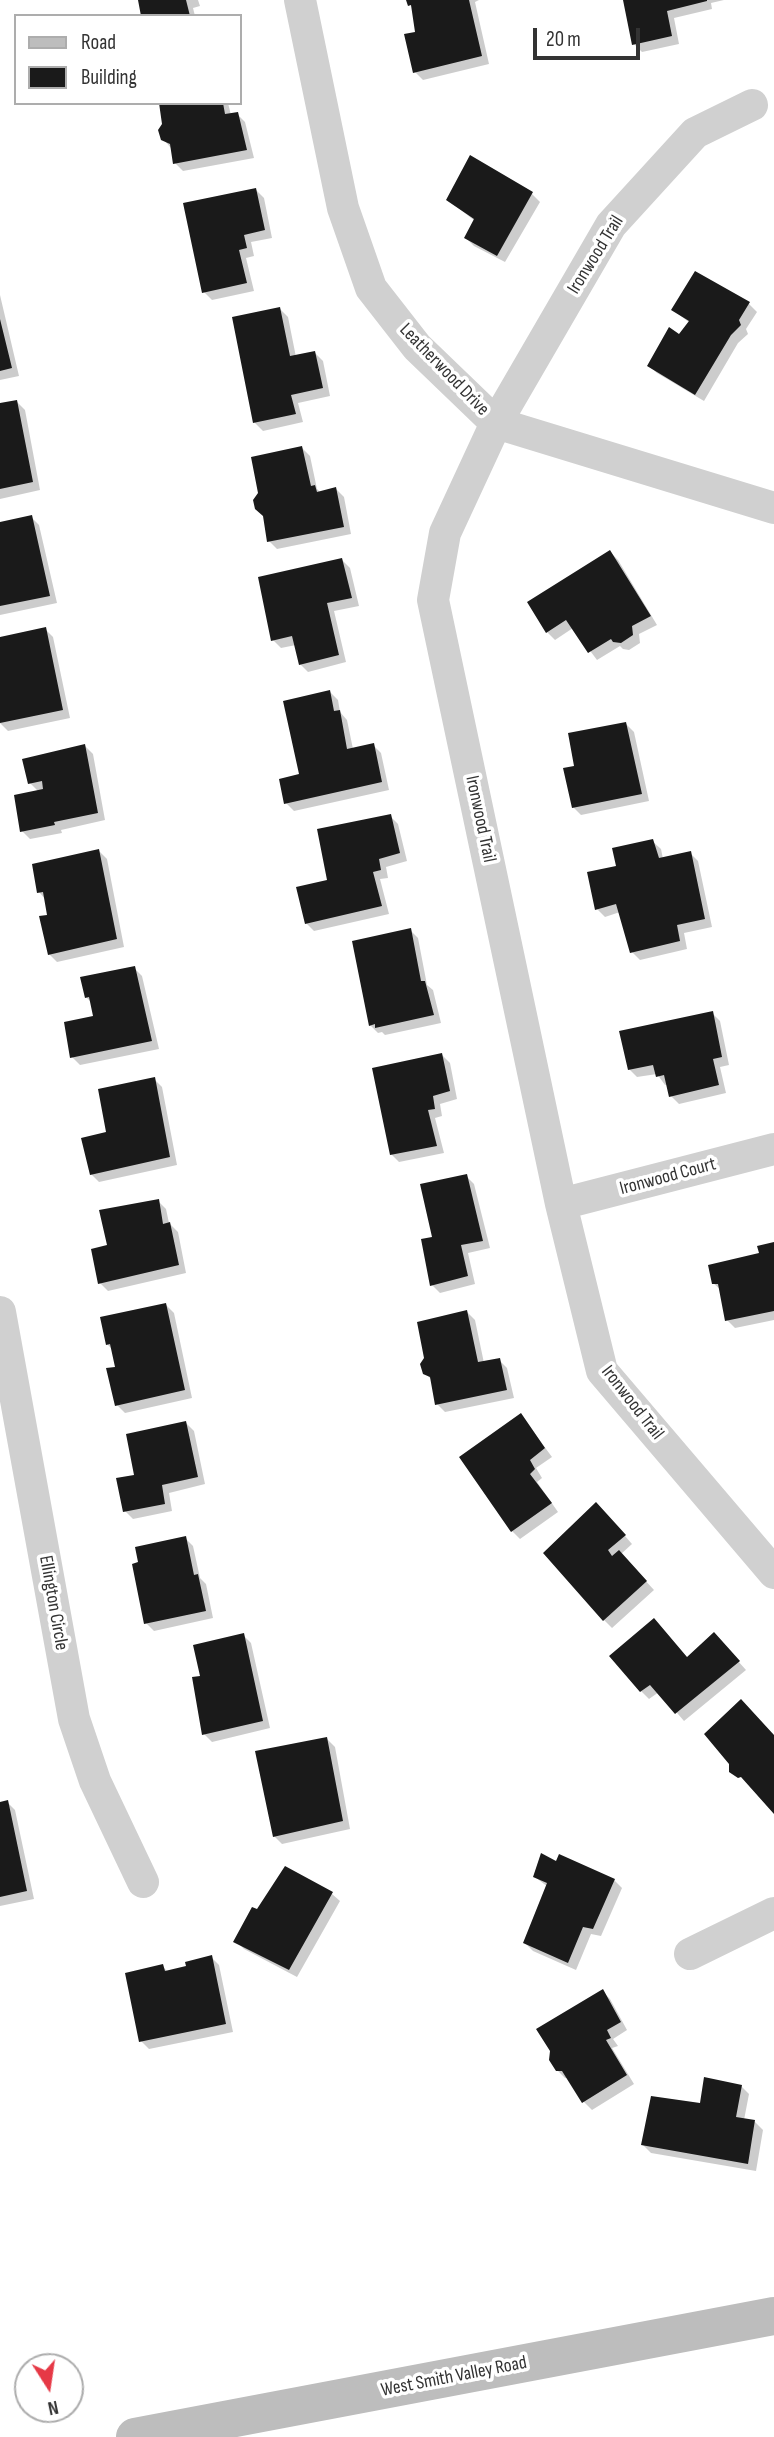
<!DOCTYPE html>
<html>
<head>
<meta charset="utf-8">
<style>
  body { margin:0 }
  #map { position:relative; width:774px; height:2437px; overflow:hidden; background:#fff; font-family:"Sofia Sans Condensed",sans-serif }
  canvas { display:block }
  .legend { position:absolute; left:14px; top:14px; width:228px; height:91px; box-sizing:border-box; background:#fff; border:2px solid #adadad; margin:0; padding:9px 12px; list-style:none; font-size:21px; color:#333 }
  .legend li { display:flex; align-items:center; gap:14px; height:35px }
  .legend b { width:35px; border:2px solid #adadad }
  .north { position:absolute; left:14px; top:2353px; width:70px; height:70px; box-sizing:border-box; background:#fff; border:2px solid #adadad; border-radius:50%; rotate:168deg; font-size:19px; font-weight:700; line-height:28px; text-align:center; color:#333 }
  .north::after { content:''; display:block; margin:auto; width:24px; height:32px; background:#e63946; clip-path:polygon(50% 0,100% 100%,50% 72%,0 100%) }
  .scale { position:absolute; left:533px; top:28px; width:107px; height:32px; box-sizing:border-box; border:4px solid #333; border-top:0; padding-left:9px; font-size:21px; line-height:24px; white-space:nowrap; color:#333; -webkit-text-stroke:5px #fff; paint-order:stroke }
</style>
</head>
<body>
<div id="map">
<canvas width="774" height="2437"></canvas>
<ul class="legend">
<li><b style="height:9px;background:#bdbdbd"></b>Road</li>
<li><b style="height:19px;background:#1a1a1a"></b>Building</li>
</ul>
<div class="north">N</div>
<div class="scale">20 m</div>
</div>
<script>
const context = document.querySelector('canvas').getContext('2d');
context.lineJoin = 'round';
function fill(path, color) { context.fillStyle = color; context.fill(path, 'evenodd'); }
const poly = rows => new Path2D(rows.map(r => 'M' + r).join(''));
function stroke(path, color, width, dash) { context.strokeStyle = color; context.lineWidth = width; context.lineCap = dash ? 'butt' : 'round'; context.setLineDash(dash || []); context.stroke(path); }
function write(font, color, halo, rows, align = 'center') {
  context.font = font + ' "Sofia Sans Condensed",sans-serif'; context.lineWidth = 7; context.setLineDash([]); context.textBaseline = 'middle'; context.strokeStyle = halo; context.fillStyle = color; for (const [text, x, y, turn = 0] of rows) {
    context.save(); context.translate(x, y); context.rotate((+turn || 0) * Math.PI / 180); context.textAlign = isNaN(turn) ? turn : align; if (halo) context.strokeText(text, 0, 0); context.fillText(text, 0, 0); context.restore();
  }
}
fill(poly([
  [139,0,198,0,200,6,193,8,195,16,143,16],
  [408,0,479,0,475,2,489,64,423,80,415,72,417,33,413,9],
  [624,0,724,0,711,3,712,9,674,18,679,44,642,52,634,44],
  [161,103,228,103,231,115,237,114,245,122,254,158,183,171,175,163,171,148,163,139,164,125],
  [470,158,532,194,540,202,505,262,474,246,466,238,475,221,448,200],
  [256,190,264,198,272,238,251,242,254,256,246,258,254,291,212,300,204,292],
  [0,295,19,376,0,380],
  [749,304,757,312,746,329,748,334,738,343,704,401,657,373,649,366,680,337,690,323,673,310],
  [280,309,288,317,296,357,315,353,323,361,330,396,298,403,303,422,263,431,255,423,234,319],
  [17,402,25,410,40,490,0,499,0,405],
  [302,448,310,456,317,489,321,493,336,489,344,497,351,534,277,549,269,541],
  [31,517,39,525,57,603,0,615,0,524],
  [610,552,618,560,657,625,639,634,640,643,629,650,623,649,620,646,597,660,573,628,555,640,547,632],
  [342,560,350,568,359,606,334,611,346,662,308,672,300,664,296,645,281,648,273,640],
  [45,629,53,637,70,718,8,731,0,723,0,639],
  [330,692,338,700,340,712,347,720,353,749,373,745,381,753,389,790,294,811,286,803,301,776],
  [626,724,634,732,649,801,581,815,573,807,576,767],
  [85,746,93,754,105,820,61,830,62,833,30,839,22,831,39,792,30,783],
  [390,816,398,824,407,861,386,867,388,878,380,879,389,914,314,931,306,923,329,881],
  [652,841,661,849,663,859,690,853,698,861,712,927,684,933,687,949,640,960,632,952,620,912,605,917,597,909,618,867],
  [99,851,107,859,124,947,57,962,49,954,49,917,46,900,39,892],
  [410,930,418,938,427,985,433,990,441,1023,385,1035,382,1032,378,1033,370,1025],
  [134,968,142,976,159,1049,80,1065,72,1057,95,1018,92,1003,86,997],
  [712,1013,720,1021,729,1065,720,1067,726,1093,679,1104,671,1096,668,1084,665,1085,657,1074,637,1077,629,1069],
  [442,1055,450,1063,457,1099,440,1104,442,1116,435,1118,444,1153,399,1162,391,1154],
  [154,1079,162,1087,177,1165,99,1182,91,1174,108,1133],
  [466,1176,474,1184,490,1248,468,1253,475,1284,440,1293,432,1285,434,1239],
  [158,1201,166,1209,169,1223,178,1232,186,1273,108,1291,100,1283,109,1247],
  [774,1244,774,1320,735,1328,727,1320,721,1290,713,1283],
  [166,1305,174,1313,192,1398,125,1413,117,1405,117,1368,113,1350,107,1344],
  [467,1312,475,1320,484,1363,499,1360,507,1368,514,1398,445,1412,437,1404,432,1380,425,1373],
  [521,1415,552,1457,536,1468,542,1478,537,1482,558,1512,520,1539,512,1531],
  [186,1423,194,1431,205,1484,169,1493,172,1511,133,1519,125,1511,136,1476],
  [604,1512,632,1544,621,1554,654,1590,612,1628,604,1620],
  [185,1538,193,1546,200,1578,206,1584,213,1618,154,1631,146,1623],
  [243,1635,251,1643,270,1728,212,1742,204,1734,202,1677],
  [721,1642,746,1670,684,1721,659,1692,649,1699,641,1691,687,1658],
  [327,1739,335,1747,350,1829,282,1844,274,1836],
  [7,1802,15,1810,34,1899,0,1906,0,1803],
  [557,1864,614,1880,622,1888,601,1936,591,1934,576,1970,533,1951,525,1943,548,1887,535,1877],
  [332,1894,340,1901,297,1977,244,1949,236,1941,258,1912],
  [211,1957,219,1965,233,2032,149,2049,141,2041,162,1966,168,1972,188,1968],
  [602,1991,610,1999,627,2030,613,2039,618,2046,612,2048,634,2084,592,2110,584,2102,569,2078,565,2078,557,2070],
  [741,2086,749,2094,744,2120,755,2122,763,2130,756,2171,651,2153,643,2145,702,2105]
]), '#0003');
fill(poly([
  [138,0,186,0,190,16,141,16],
  [406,0,469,0,482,56,413,73,404,34,415,32,411,5,408,6],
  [623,0,707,0,707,1,667,11,672,36,632,45],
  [159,103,223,103,225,114,238,112,247,150,173,164,170,144,161,140,158,130,162,124],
  [470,155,533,192,497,256,464,238,474,219,446,200],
  [256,188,265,230,244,235,247,248,239,250,247,283,202,293,183,203],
  [695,271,750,302,739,320,741,325,731,335,695,395,647,366,669,327,679,334,689,321,671,310],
  [280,307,290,356,315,351,323,388,291,395,296,414,253,423,232,317],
  [0,319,12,368,0,371],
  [17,400,33,482,0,489,0,403],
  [302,446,311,486,315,485,317,492,336,487,344,527,267,542,263,516,255,509,253,500,258,493,251,457],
  [32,515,50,596,0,606,0,522],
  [610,550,651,616,632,626,633,635,621,643,613,642,611,639,588,653,566,620,546,633,527,602],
  [342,558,352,598,327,603,339,655,299,665,292,636,271,641,258,577],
  [46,627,63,710,0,723,0,637],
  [330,690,334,711,340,710,347,749,374,743,382,782,284,804,279,779,299,774,283,701],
  [626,722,642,794,572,808,563,768,574,766,568,733],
  [85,744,98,813,54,822,55,825,20,832,14,795,43,789,42,781,28,784,22,759],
  [391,814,400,853,379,859,381,870,373,872,382,906,305,924,296,887,327,880,317,829],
  [653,839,659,858,691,851,705,919,677,925,680,941,630,953,616,904,595,910,587,872,616,866,612,848],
  [99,849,117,939,48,955,39,916,47,915,43,892,37,893,32,864],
  [411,928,421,981,425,981,434,1015,375,1028,375,1024,369,1026,352,941],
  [135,966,152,1041,70,1058,64,1022,93,1016,89,997,85,998,80,977],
  [713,1011,722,1057,713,1059,719,1085,669,1097,664,1075,656,1077,653,1065,628,1070,619,1031],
  [442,1053,450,1091,433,1096,435,1109,428,1110,437,1146,390,1155,372,1068],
  [155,1077,170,1157,90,1175,81,1138,106,1132,98,1089],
  [467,1174,483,1241,461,1245,468,1276,430,1286,421,1239,432,1237,420,1184],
  [159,1199,163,1224,170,1222,179,1265,98,1284,91,1249,107,1245,99,1210],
  [774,1242,774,1311,725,1321,718,1284,712,1284,708,1265,759,1253,757,1246],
  [166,1303,185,1390,115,1406,106,1368,115,1367,110,1344,106,1345,100,1317],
  [467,1310,478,1362,500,1358,507,1390,435,1405,430,1377,423,1374,420,1364,424,1358,417,1322],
  [521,1413,545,1448,530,1460,535,1469,530,1474,552,1503,511,1532,459,1457],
  [186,1421,198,1477,162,1485,165,1504,123,1512,116,1478,134,1475,126,1434],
  [596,1502,626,1535,608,1550,612,1556,619,1550,647,1581,603,1621,543,1553],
  [186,1536,194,1575,198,1574,206,1611,144,1624,132,1564,138,1562,135,1547],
  [654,1618,687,1657,714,1632,740,1661,675,1714,650,1685,640,1692,609,1656],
  [244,1633,263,1721,202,1735,192,1677,200,1676,193,1645],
  [741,1699,774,1735,774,1814,741,1777,738,1778,729,1772,729,1764,704,1734],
  [327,1737,343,1821,273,1837,255,1751],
  [8,1800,27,1891,0,1897,0,1802],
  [541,1853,556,1861,559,1854,615,1879,593,1929,583,1927,568,1963,523,1943,547,1883,533,1877],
  [285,1866,333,1892,289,1970,233,1942,252,1907,257,1909],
  [212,1955,226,2024,139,2042,125,1973,163,1964,165,1971,186,1966,185,1962],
  [603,1989,621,2022,607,2030,611,2038,606,2040,627,2075,582,2103,562,2071,556,2071,549,2060,550,2051,536,2029],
  [704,2077,742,2085,736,2117,755,2120,748,2164,641,2145,651,2096,700,2103]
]), '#1a1a1a');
stroke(poly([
  [300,0,343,208,371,288,417,347,496,423,774,508],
  [752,105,695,133,611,225,496,423,445,533,433,600,561,1204,602,1371,774,1573],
  [561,1204,774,1149],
  [0,1312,74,1719,95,1781,143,1882],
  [690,1954,774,1913]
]), '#d0d0d0', 32);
stroke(poly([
  [135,2437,774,2316]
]), '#bdbdbd', 38);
write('19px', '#333', '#fff', [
  ["Ironwood Trail",596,255,-58],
  ["Leatherwood Drive",444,370,46],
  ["Ironwood Trail",480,819,78],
  ["Ironwood Court",668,1177,-15],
  ["Ironwood Trail",632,1403,52],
  ["Ellington Circle",53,1603,80],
  ["West Smith Valley Road",454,2377,-11]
]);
</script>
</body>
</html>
